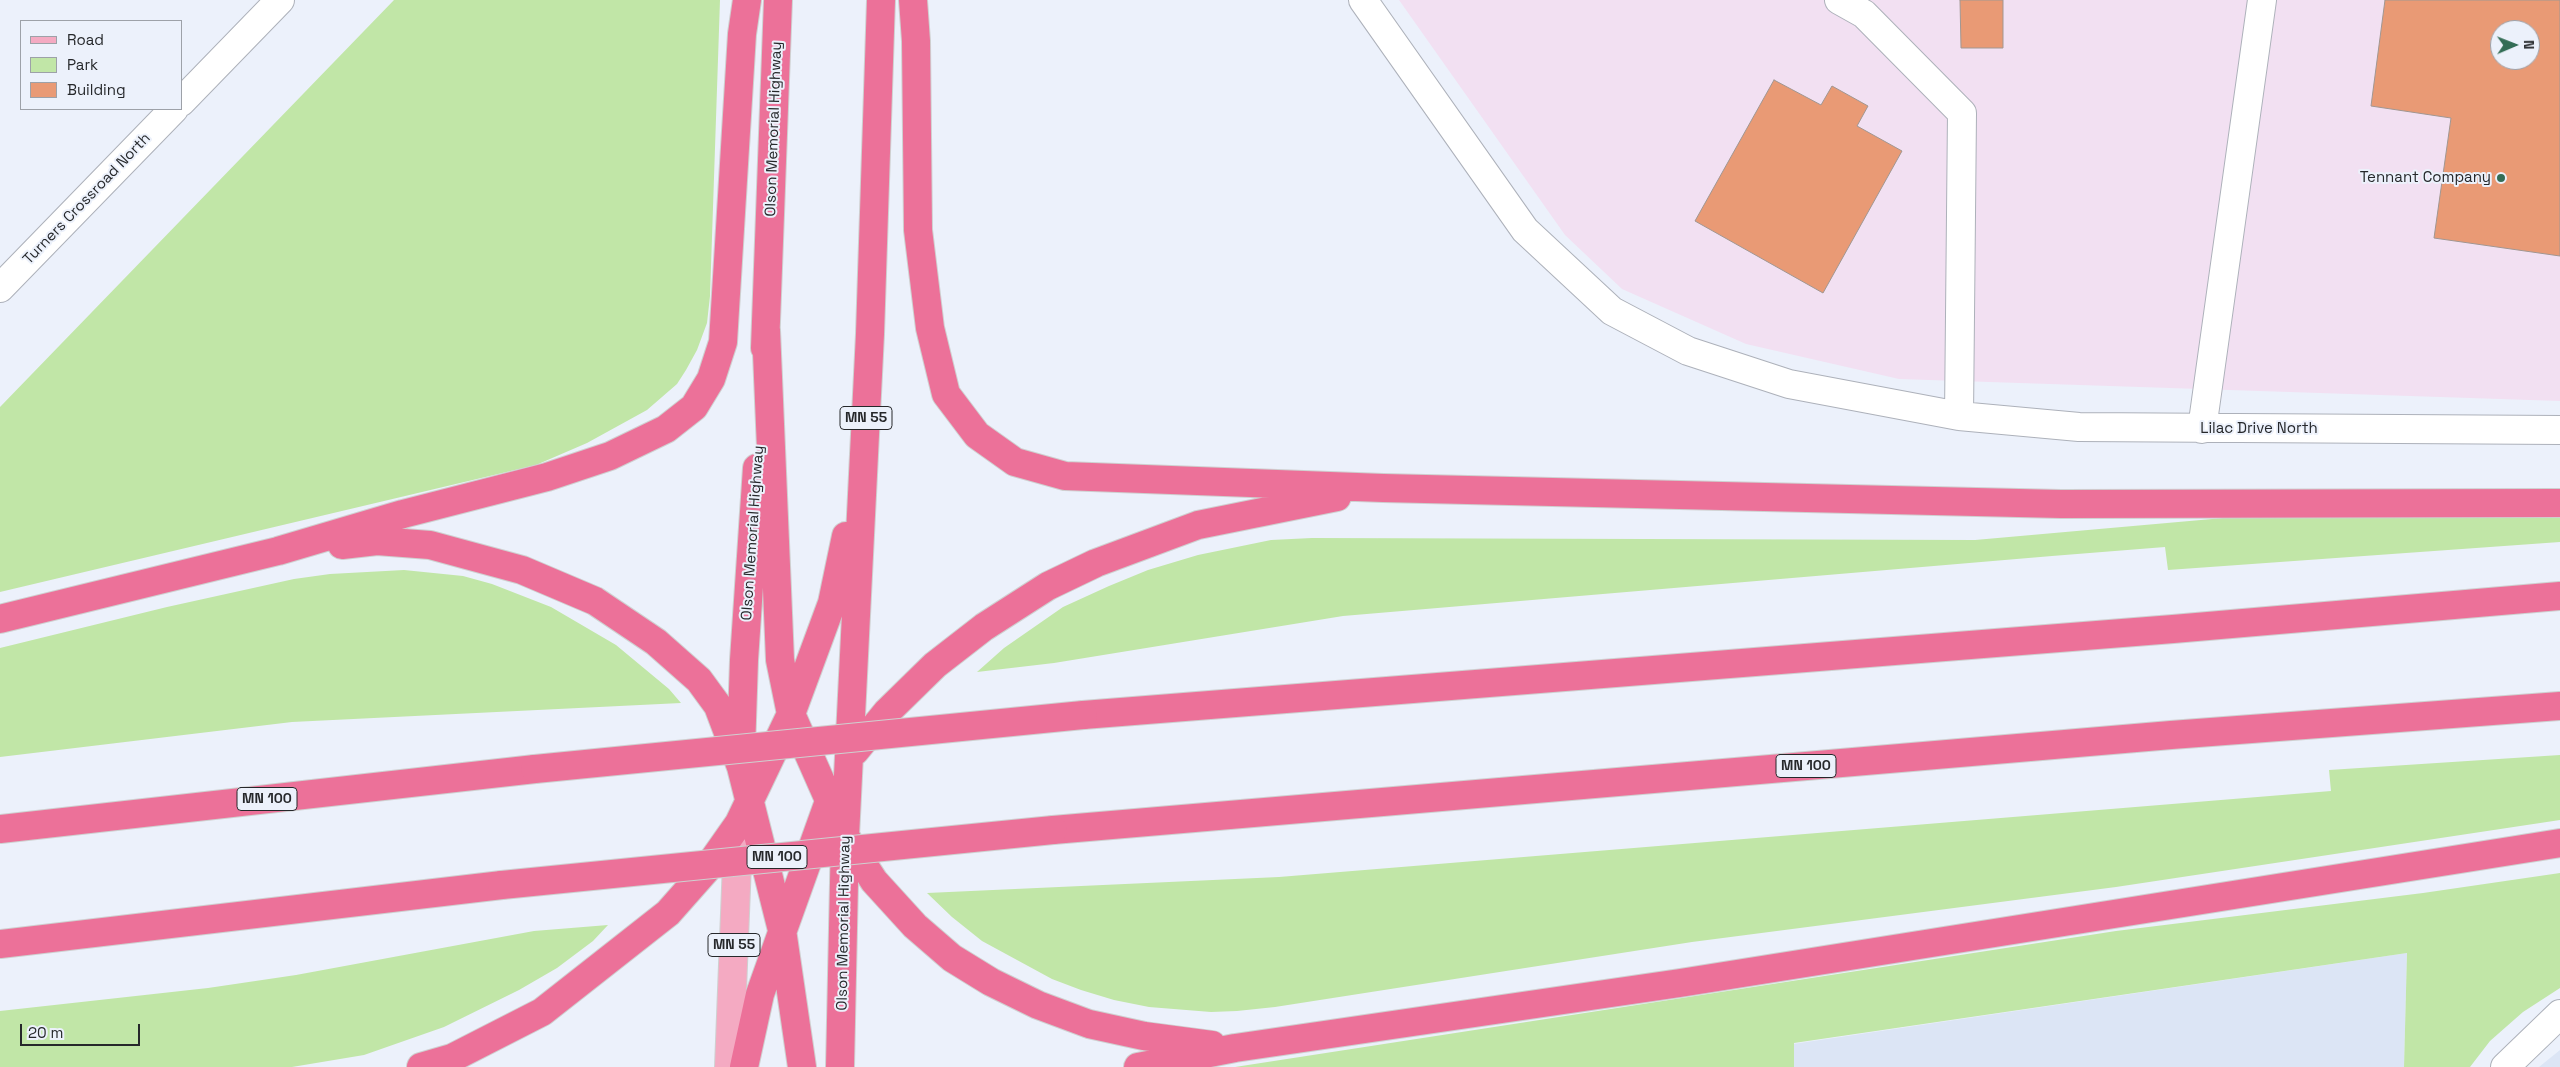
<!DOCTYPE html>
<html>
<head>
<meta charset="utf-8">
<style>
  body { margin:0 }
  #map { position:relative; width:2560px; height:1067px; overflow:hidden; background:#ecf1fb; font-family:"Space Grotesk",sans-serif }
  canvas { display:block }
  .legend { position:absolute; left:20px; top:20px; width:162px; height:90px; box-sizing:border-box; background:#ecf1fb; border:1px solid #9da1a8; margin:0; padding:6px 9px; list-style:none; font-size:15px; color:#26282b }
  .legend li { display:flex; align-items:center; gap:10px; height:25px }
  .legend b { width:25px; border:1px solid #9da1a8 }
  .north { position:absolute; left:2490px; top:20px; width:50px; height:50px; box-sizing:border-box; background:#ecf1fb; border:1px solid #9da1a8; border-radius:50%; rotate:89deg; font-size:14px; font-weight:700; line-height:20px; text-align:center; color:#26282b }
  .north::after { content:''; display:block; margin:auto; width:18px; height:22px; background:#336d56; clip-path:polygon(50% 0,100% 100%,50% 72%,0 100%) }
  .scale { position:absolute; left:20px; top:1024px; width:120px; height:22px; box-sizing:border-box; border:2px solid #26282b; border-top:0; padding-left:6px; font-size:15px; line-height:18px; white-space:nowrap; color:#26282b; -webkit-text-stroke:4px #ecf1fb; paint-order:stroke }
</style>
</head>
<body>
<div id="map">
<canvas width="2560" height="1067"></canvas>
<ul class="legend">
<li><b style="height:6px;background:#f4aac2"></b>Road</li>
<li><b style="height:14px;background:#c1e6a7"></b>Park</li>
<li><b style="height:14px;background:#e99a75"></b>Building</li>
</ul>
<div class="north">N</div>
<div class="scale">20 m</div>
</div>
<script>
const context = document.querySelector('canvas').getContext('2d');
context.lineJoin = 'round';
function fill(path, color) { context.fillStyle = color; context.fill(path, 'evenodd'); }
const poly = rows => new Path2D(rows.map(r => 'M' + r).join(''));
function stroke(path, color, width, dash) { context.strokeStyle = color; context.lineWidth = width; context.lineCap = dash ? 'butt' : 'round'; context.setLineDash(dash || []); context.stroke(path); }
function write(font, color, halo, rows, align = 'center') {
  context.font = font + ' "Space Grotesk",sans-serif'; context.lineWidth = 4; context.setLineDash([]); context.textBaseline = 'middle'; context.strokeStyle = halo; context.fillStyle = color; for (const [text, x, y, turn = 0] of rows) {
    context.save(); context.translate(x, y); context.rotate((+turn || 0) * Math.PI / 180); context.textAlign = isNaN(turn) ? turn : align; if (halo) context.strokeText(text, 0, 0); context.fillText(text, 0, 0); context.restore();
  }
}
fill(poly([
  [2407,953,2404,1067,1794,1067,1793,1044],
  [2560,1050,2560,1067,2539,1067]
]), '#dce5f5');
fill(poly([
  [1399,0,2560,0,2560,401,1899,379,1746,344,1622,289,1565,235],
  [2500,30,2530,30,2530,60,2500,60]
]), '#f2e0f2');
fill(poly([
  [394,0,720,0,710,296,707,323,697,350,686,370,677,384,647,410,587,443,536,465,0,592,0,407],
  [2246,516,2560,516,2560,542,2168,570,2165,547,2052,556,1343,616,1054,663,977,672,1004,648,1063,607,1109,586,1148,570,1198,555,1271,540,1312,538,1975,540],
  [404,570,463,576,492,584,551,607,616,645,669,689,681,703,292,722,0,757,0,648,167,607,294,579,330,574],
  [2560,755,2560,820,2116,887,1692,942,1275,1007,1237,1011,1211,1012,1149,1007,1114,1000,1081,990,1052,979,982,941,952,917,927,893,1279,877,2331,791,2329,770],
  [2560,873,2560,988,2523,1012,2490,1041,2470,1067,2404,1067,2407,953,1794,1043,1794,1067,1235,1067,2116,931,2423,893],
  [608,925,593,941,557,968,519,990,444,1027,364,1055,292,1067,0,1067,0,1011,208,988,296,975,534,931]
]), '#c1e6a7');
const building = poly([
  [1960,0,2003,0,2003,48,1961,48,1960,0],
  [2385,0,2560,0,2560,256,2434,238,2451,118,2371,106,2385,0],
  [2500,30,2530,30,2530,60,2500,60,2500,30],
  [1774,80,1821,105,1832,86,1868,106,1857,126,1902,151,1823,293,1695,221,1774,80]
]);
fill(building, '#e99a75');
stroke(building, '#a19792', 1);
const minor = poly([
  [1363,0,1525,230,1612,311,1688,351,1789,384,1959,416,2079,427,2560,430],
  [1839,0,1864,14,1962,113,1959,416],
  [181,102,280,0],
  [0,288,174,109],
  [2202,429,2262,0],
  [2505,1067,2560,1014]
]);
const major = poly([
  [729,1067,738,837]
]);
const highway = poly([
  [913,0,916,41,918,230,930,328,946,394,977,435,1015,462,1065,476,1383,488,2061,504,2560,503],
  [766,330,780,660,791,714,845,836,874,881,915,926,952,958,991,982,1038,1005,1089,1024,1144,1036,1212,1045],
  [765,348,778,0],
  [342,545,377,541,430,545,522,570,595,601,656,642,699,680,718,706,741,767,782,930,802,1067],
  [0,619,278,551,403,514,547,477,610,456,666,429,694,407,711,379,723,342,742,34,747,0],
  [1083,715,2173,629,2560,596],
  [741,750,744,660,757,468],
  [855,751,887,712,935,665,984,627,1048,586,1096,563,1198,525,1337,497],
  [0,829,535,769],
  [1053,830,2171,735,2560,706],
  [0,944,502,885],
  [421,1067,452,1058,542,1012,668,913,706,870,739,823,791,714,832,603,846,536],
  [744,1067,760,994,832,793],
  [840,1067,845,836,870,334,881,0],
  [1138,1067,1235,1048,1680,983,2560,843]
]);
stroke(minor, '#adb1ba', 30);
stroke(major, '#cfd0d0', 30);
stroke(highway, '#cfd0d0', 30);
stroke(minor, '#fff', 28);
stroke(major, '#f4aac2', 28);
stroke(highway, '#ec7199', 28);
const highwayBridge = poly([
  [535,769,1083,715],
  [502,885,1053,830]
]);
stroke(highwayBridge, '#cfd0d0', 30, []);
stroke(highwayBridge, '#ec7199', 28);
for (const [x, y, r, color] of [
  [2501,178,5,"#336d56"]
]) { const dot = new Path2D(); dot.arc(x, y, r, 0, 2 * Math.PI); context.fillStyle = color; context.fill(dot); stroke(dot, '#ecf1fb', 2); }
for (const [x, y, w] of [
  [866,418,52],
  [1806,766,60],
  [267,799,60],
  [777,857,60],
  [734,945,52]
]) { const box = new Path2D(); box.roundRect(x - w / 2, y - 11.5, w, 23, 4); context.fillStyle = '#ecf1fb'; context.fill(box); stroke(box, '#26282b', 1); }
write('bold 14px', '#26282b', null, [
  ["MN 55",866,418],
  ["MN 100",1806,766],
  ["MN 100",267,799],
  ["MN 100",777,857],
  ["MN 55",734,945]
]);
write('15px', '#26282b', '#ecf1fb', [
  ["Olson Memorial Highway",774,129,-88],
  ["Turners Crossroad North",87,199,-46],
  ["Lilac Drive North",2259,429],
  ["Olson Memorial Highway",753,533,-86],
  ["Olson Memorial Highway",844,923,-89]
]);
write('15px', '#26282b', '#ecf1fb', [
  ["Tennant Company",2491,178]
], 'right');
</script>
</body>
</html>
